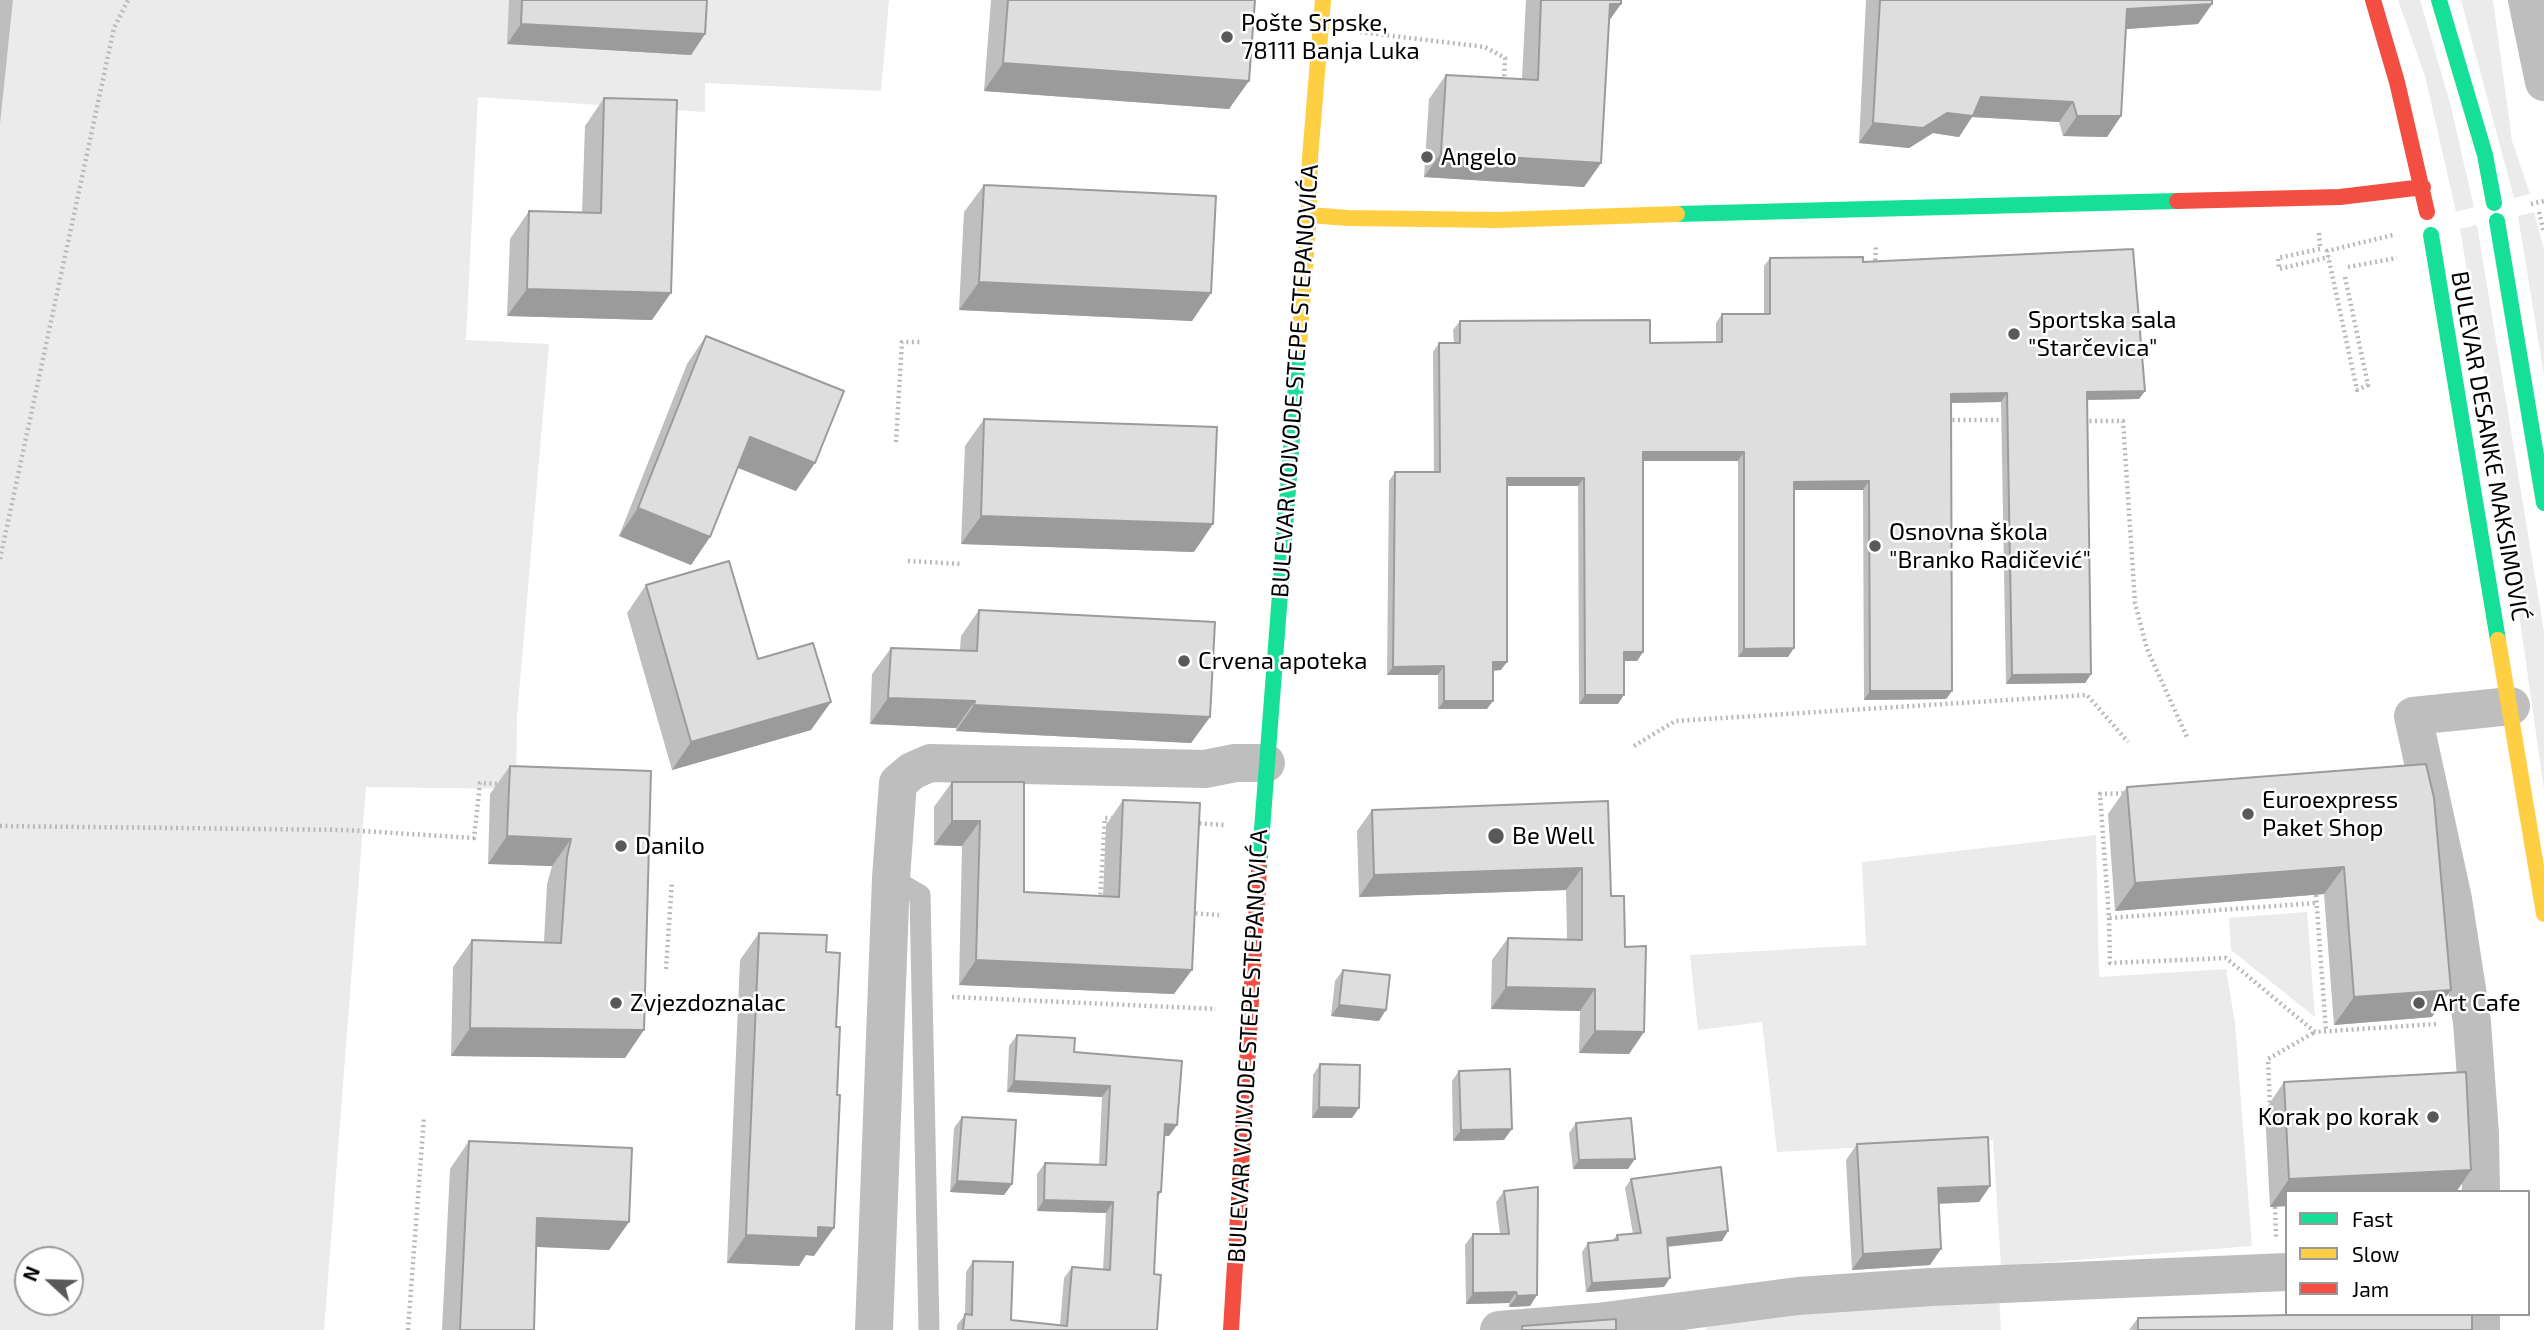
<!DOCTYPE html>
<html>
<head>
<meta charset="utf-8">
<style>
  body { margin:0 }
  #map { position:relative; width:2544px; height:1330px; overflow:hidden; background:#fff; font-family:"Exo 2",sans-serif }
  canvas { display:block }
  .legend { position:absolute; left:2285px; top:1190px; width:245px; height:126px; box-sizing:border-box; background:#fff; border:2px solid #999; margin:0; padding:9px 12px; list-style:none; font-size:21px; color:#000 }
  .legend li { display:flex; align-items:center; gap:14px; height:35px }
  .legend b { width:35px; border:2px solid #999 }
  .north { position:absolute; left:14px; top:1246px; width:70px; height:70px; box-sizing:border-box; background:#fff; border:2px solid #999; border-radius:50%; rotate:292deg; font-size:19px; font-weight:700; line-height:28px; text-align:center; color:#000 }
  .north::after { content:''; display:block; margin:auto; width:24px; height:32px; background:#595959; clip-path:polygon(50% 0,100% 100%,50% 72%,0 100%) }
</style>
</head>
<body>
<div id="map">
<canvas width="2544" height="1330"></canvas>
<ul class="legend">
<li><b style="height:9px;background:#16e098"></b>Fast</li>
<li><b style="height:9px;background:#ffcf43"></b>Slow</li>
<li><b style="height:9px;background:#f24e42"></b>Jam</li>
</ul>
<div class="north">N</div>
</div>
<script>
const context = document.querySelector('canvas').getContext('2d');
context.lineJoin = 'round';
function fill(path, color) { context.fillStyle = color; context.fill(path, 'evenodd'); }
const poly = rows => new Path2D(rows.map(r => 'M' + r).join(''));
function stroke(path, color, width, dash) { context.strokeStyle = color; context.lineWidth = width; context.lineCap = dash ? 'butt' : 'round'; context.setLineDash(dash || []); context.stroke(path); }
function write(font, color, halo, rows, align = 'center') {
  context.font = font + ' "Exo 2",sans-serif'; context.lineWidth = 5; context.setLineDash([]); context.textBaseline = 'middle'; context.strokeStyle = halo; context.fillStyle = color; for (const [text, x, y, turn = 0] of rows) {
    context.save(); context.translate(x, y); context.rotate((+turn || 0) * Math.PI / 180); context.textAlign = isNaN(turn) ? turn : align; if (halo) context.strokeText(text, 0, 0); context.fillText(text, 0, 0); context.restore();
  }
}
fill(poly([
  [13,0,889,0,881,91,705,83,705,112,478,97,466,340,549,344,517,716,516,789,366,787,324,1330,0,1330,0,125],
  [28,1260,70,1260,70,1302,28,1302],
  [2398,0,2420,0,2450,103,2474,207,2456,212,2425,76],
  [2461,0,2493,0,2512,141,2530,194,2514,198],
  [2534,212,2544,249,2544,375,2518,216],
  [2477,225,2544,631,2544,790,2489,401,2460,229],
  [2096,835,2099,977,2226,969,2235,1023,2252,1246,2001,1266,1993,1140,1777,1152,1762,1022,1698,1030,1690,955,1866,945,1862,862],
  [2307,912,2315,1017,2231,950,2229,918],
  [1999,1295,2001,1330,1706,1330,1706,1322]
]), '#ebebeb');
fill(poly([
  [0,0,13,0,0,125]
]), '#bdbdbd');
stroke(poly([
  [1360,32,1485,47,1505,58,1504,82],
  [2531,204,2544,201],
  [2539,212,2544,233],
  [2319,233,2320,246],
  [2320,249,2278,258,2279,269,2329,257],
  [1875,266,1876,244],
  [2348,267,2397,258],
  [2345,277,2368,385,2357,390,2327,251,2393,235],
  [1947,420,2005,420],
  [2084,421,2123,421,2135,603,2147,649,2187,737],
  [896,442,902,342,921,342],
  [0,559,114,28,128,0],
  [908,561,963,564],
  [1634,746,1675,721,2087,695,2128,742],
  [2129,793,2100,794,2109,918,2316,903],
  [1194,823,1224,825],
  [0,826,346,830,474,838,480,783,502,784],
  [2316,895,2326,1031],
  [1100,900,1105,818,1116,818],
  [1190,913,1219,915],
  [2109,918,2110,963,2226,958,2315,1032,2436,1024],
  [666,969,672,881],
  [952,997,1216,1009],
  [2270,1108,2268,1059,2315,1032],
  [2275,1207,2276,1237],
  [408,1330,424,1117]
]), '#b9b9b9', 4.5, [2, 3.5]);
stroke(poly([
  [891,878,920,895,929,1330]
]), '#bebebe', 21);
stroke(poly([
  [2527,0,2544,82],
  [2481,1192,2480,1134,2472,1022,2453,899,2413,716,2511,706],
  [874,1330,891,878,898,783,912,771,930,763,1205,769,1235,763,1266,763],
  [1499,1330,1597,1322,1798,1296,1931,1287,2287,1272],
  [2481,1330,2481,1314]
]), '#bebebe', 38);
stroke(poly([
  [2439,0,2485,155,2494,203],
  [1677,214,2177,201],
  [2497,221,2544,503],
  [2431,235,2498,640],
  [1259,869,1299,345]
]), '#16e098', 16);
stroke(poly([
  [1309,215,1348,218,1497,220,1677,214],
  [1299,345,1309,215,1310,158,1323,0],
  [2498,640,2544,914]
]), '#ffcf43', 16);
stroke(poly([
  [2373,0,2397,82,2427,212],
  [2177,201,2340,197,2423,187],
  [1231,1330,1259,869]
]), '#f24e42', 16);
fill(poly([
  [509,0,707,0,705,34,691,55,507,44],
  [991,0,1255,0,1229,109,984,91],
  [1526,0,1621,0,1609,21,1601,163,1584,187,1424,177,1429,99,1446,75,1522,79],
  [1866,0,2212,0,2212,4,2198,24,2126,29,2121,116,2107,137,2063,136,2059,122,1972,117,1959,137,1933,133,1909,148,1859,143],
  [604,98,652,320,507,316,510,239,529,211,582,213,585,126],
  [984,185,1211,293,1192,321,959,310,964,212],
  [1770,258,1863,262,2145,391,2139,399,2087,400,2091,674,2085,683,2006,684,2001,402,1951,403,1952,691,1946,699,1864,700,1863,490,1794,490,1788,657,1738,657,1738,461,1643,461,1643,652,1637,661,1624,661,1618,704,1579,704,1578,486,1507,486,1501,670,1493,671,1487,709,1438,709,1438,675,1387,675,1389,481,1395,472,1434,472,1433,352,1439,343,1454,343,1453,330,1460,321,1650,343,1716,342,1716,323,1722,314,1764,314,1764,266],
  [706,336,796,491,738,468,710,537,691,565,619,536,687,364],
  [984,419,1194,552,961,544,965,446],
  [646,585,758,659,811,730,672,770,627,613],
  [979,610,1210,717,1191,743,956,731,956,728,870,724,872,674,891,648,960,650,961,636],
  [2426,764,2432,1017,2334,1025,2324,894,2115,911,2108,814,2127,787],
  [510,766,651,771,625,1058,451,1056,453,967,472,940,544,942,547,884,552,866,488,864,490,794],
  [952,782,1024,782,1024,892,1103,896,1106,825,1123,800,1174,994,959,985,962,846,934,845,934,807],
  [1608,801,1611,896,1625,947,1644,1032,1629,1054,1579,1053,1580,1011,1491,1009,1492,960,1508,938,1567,939,1566,890,1359,897,1357,831,1372,810],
  [759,933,814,1256,806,1255,799,1266,727,1263,740,960],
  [1343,970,1379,1021,1331,1016,1335,981],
  [1017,1035,1074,1052,1177,1125,1169,1136,1164,1136,1161,1192,1158,1197,1154,1274,1157,1330,957,1330,957,1325,965,1315,966,1272,973,1261,1011,1320,1060,1325,1064,1278,1072,1267,1103,1270,1106,1213,1037,1211,1037,1174,1045,1163,1099,1165,1102,1097,1007,1092,1009,1046],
  [1320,1064,1352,1118,1312,1118,1313,1075],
  [1459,1071,1504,1140,1453,1141,1452,1081],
  [2284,1082,2471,1170,2456,1192,2287,1192,2287,1206,2270,1207,2265,1110],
  [962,1117,1012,1184,1004,1195,950,1192,954,1128],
  [1576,1123,1628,1169,1573,1169,1569,1133],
  [469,1141,629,1222,609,1250,536,1247,534,1330,442,1330,450,1169],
  [1857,1144,1990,1186,1979,1202,1938,1204,1930,1265,1852,1270,1846,1160],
  [1631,1179,1728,1231,1722,1241,1668,1247,1664,1287,1586,1292,1582,1252,1588,1243,1613,1240,1617,1235,1633,1234,1625,1188],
  [1504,1191,1537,1295,1530,1306,1509,1307,1509,1303,1466,1304,1465,1245,1473,1234,1500,1234,1496,1202],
  [2138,1318,2472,1330,2129,1330]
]), '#bfbfbf');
fill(poly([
  [1610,4,1621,4,1604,28],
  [2212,4,2198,24,2113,30,2127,9],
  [521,24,705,34,691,55,507,44],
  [1003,63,1249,81,1229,109,984,91],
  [1981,97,2073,102,2059,122,1972,117,1959,137,1933,133,1909,148,1859,143,1873,123,1947,113],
  [2077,116,2121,116,2107,137,2063,136],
  [1441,153,1601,163,1584,187,1424,177],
  [979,282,1211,293,1192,321,959,310],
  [527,289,671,293,652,320,507,316],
  [2145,391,2139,399,2080,400,2087,392],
  [2007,393,2001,402,1945,403,1951,394],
  [750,437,815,463,796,491,731,465],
  [1643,452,1744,452,1738,461,1637,461],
  [1507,478,1584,478,1578,486,1501,486],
  [1869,481,1863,490,1788,490,1794,482],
  [638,508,710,537,691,565,619,536],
  [981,516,1213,524,1194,552,961,544],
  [1794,648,1788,657,1738,657,1744,649],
  [1624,652,1643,652,1637,661,1618,661],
  [1493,662,1507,662,1501,670,1487,671],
  [1444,666,1438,675,1387,675,1393,667],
  [2091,674,2085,683,2006,684,2012,675],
  [1870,691,1952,691,1946,699,1864,700],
  [1585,695,1624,695,1618,704,1579,704],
  [888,698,975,701,956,728,870,724],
  [1444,701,1493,701,1487,709,1438,709],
  [831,702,811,730,672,770,691,742],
  [974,705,1210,717,1191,743,956,731],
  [952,821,980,821,962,846,934,845],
  [507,836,571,839,552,866,488,864],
  [2344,867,2324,894,2115,911,2135,883],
  [1582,868,1566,890,1359,897,1374,875],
  [976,960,1192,970,1174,994,959,985],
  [1506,987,1595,989,1580,1011,1491,1009],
  [2451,990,2432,1017,2334,1025,2354,997],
  [1339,1005,1386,1010,1379,1021,1331,1016],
  [470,1028,644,1030,625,1058,451,1056],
  [1595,1031,1644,1032,1629,1054,1579,1053],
  [1014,1081,1110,1086,1102,1097,1007,1092],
  [1319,1107,1359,1108,1352,1118,1312,1118],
  [1165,1124,1177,1125,1169,1136,1157,1135],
  [1512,1129,1504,1140,1453,1141,1461,1130],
  [1635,1159,1628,1169,1573,1169,1579,1160],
  [2471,1170,2456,1192,2287,1192,2287,1206,2270,1207,2289,1179],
  [957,1181,1012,1184,1004,1195,950,1192],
  [1990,1186,1979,1202,1927,1204,1938,1188],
  [1044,1200,1113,1202,1106,1213,1037,1211],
  [537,1218,629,1222,609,1250,518,1246],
  [818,1227,834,1228,814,1256,806,1255,799,1266,727,1263,746,1235],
  [1728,1231,1722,1241,1661,1247,1667,1238],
  [1941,1249,1930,1265,1852,1270,1863,1254],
  [1670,1278,1664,1287,1586,1292,1592,1283],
  [1516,1292,1509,1303,1466,1304,1473,1293],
  [1537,1295,1530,1306,1509,1307,1517,1296]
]), '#9b9b9b');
const building = poly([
  [522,0,707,0,705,34,521,24,522,0],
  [1008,0,1255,0,1249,81,1003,63,1008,0],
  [1541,0,1621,0,1621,4,1610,4,1601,163,1441,153,1446,75,1538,80,1541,0],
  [1880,0,2212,0,2212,4,2127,9,2121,116,2077,116,2073,102,1981,97,1973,116,1947,113,1923,128,1873,123,1880,0],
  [604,98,677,100,671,293,527,289,529,211,601,213,604,98],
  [984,185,1216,196,1211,293,979,282,984,185],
  [2133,249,2145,391,2087,392,2091,674,2012,675,2007,393,1951,394,1952,691,1870,691,1869,481,1794,482,1794,648,1744,649,1744,452,1643,452,1643,652,1624,652,1624,695,1585,695,1584,478,1507,478,1507,662,1493,662,1493,701,1444,701,1444,666,1393,667,1395,472,1440,472,1439,343,1460,343,1460,321,1650,320,1650,343,1722,342,1722,314,1770,314,1770,258,1863,257,1863,262,2133,249],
  [706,336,844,391,815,463,750,437,710,537,638,508,706,336],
  [984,419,1217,427,1213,524,981,516,984,419],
  [729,561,758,659,813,643,831,702,691,742,646,585,729,561],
  [979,610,1215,622,1210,717,974,705,975,701,888,698,891,648,977,651,979,610],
  [2426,764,2434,798,2451,990,2354,997,2344,867,2135,883,2127,787,2426,764],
  [510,766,651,771,644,1030,470,1028,472,940,561,943,567,857,571,839,507,836,510,766],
  [952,782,1024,782,1024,892,1119,897,1123,800,1200,803,1192,970,976,960,980,821,952,821,952,782],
  [1608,801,1611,896,1624,896,1625,947,1646,946,1644,1032,1595,1031,1595,989,1506,987,1508,938,1582,940,1582,868,1374,875,1372,810,1608,801],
  [759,933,827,935,826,952,840,953,836,1027,840,1027,837,1095,840,1095,834,1228,818,1227,818,1238,746,1235,759,933],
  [1343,970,1390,975,1386,1010,1339,1005,1343,970],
  [1017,1035,1075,1038,1074,1052,1182,1061,1177,1125,1165,1124,1161,1192,1158,1192,1154,1274,1161,1275,1157,1330,963,1330,965,1314,972,1315,973,1261,1013,1262,1011,1320,1067,1326,1072,1267,1110,1270,1113,1202,1044,1200,1045,1163,1106,1165,1110,1086,1014,1081,1017,1035],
  [1320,1064,1360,1065,1359,1108,1319,1107,1320,1064],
  [1510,1069,1512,1129,1461,1130,1459,1071,1510,1069],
  [2466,1072,2471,1170,2289,1179,2284,1082,2466,1072],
  [962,1117,1016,1120,1012,1184,957,1181,962,1117],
  [1631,1118,1635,1159,1579,1160,1576,1123,1631,1118],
  [1988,1137,1990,1186,1938,1188,1941,1249,1863,1254,1857,1144,1988,1137],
  [469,1141,632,1148,629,1222,537,1218,534,1330,460,1330,469,1141],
  [1721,1167,1728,1231,1667,1238,1670,1278,1592,1283,1588,1243,1618,1240,1617,1235,1641,1233,1631,1179,1721,1167],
  [1538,1187,1537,1295,1517,1296,1516,1292,1473,1293,1473,1234,1509,1234,1504,1191,1538,1187],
  [2338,1314,2472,1314,2472,1330,2138,1330,2138,1318,2338,1314],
  [1616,1319,1616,1330,1522,1330,1522,1326,1616,1319]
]);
fill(building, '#dedede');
stroke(building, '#9b9b9b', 2);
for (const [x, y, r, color] of [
  [1227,37,7,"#595959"],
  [1427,157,7,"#595959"],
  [2014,334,7,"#595959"],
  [1875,546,7,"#595959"],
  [1184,661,7,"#595959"],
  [2248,814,7,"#595959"],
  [1496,836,9,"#595959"],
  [621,846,7,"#595959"],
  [616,1003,7,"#595959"],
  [2419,1003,7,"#595959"],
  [2433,1117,7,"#595959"]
]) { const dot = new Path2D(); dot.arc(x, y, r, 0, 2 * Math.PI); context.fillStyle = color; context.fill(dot); stroke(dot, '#fff', 2.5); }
write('24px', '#000', '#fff', [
  ["Pošte Srpske,",1241,23],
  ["78111 Banja Luka",1241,51],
  ["Angelo",1441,157],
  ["Sportska sala",2028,320],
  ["\"Starčevica\"",2028,348],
  ["Osnovna škola",1889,532],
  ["\"Branko Radičević\"",1889,560],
  ["Crvena apoteka",1198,661],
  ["Euroexpress",2262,800],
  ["Paket Shop",2262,828],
  ["Be Well",1512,836],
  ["Danilo",635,846],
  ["Zvjezdoznalac",630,1003],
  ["Art Cafe",2433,1003],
  ["Korak po korak",2419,1117,"right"]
], 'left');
write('24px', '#000', '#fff', [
  ["BULEVAR VOJVODE STEPE STEPANOVIĆA",1295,381,-86],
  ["BULEVAR DESANKE MAKSIMOVIĆ",2490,446,80],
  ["BULEVAR VOJVODE STEPE STEPANOVIĆA",1248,1046,-87]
]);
</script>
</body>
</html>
